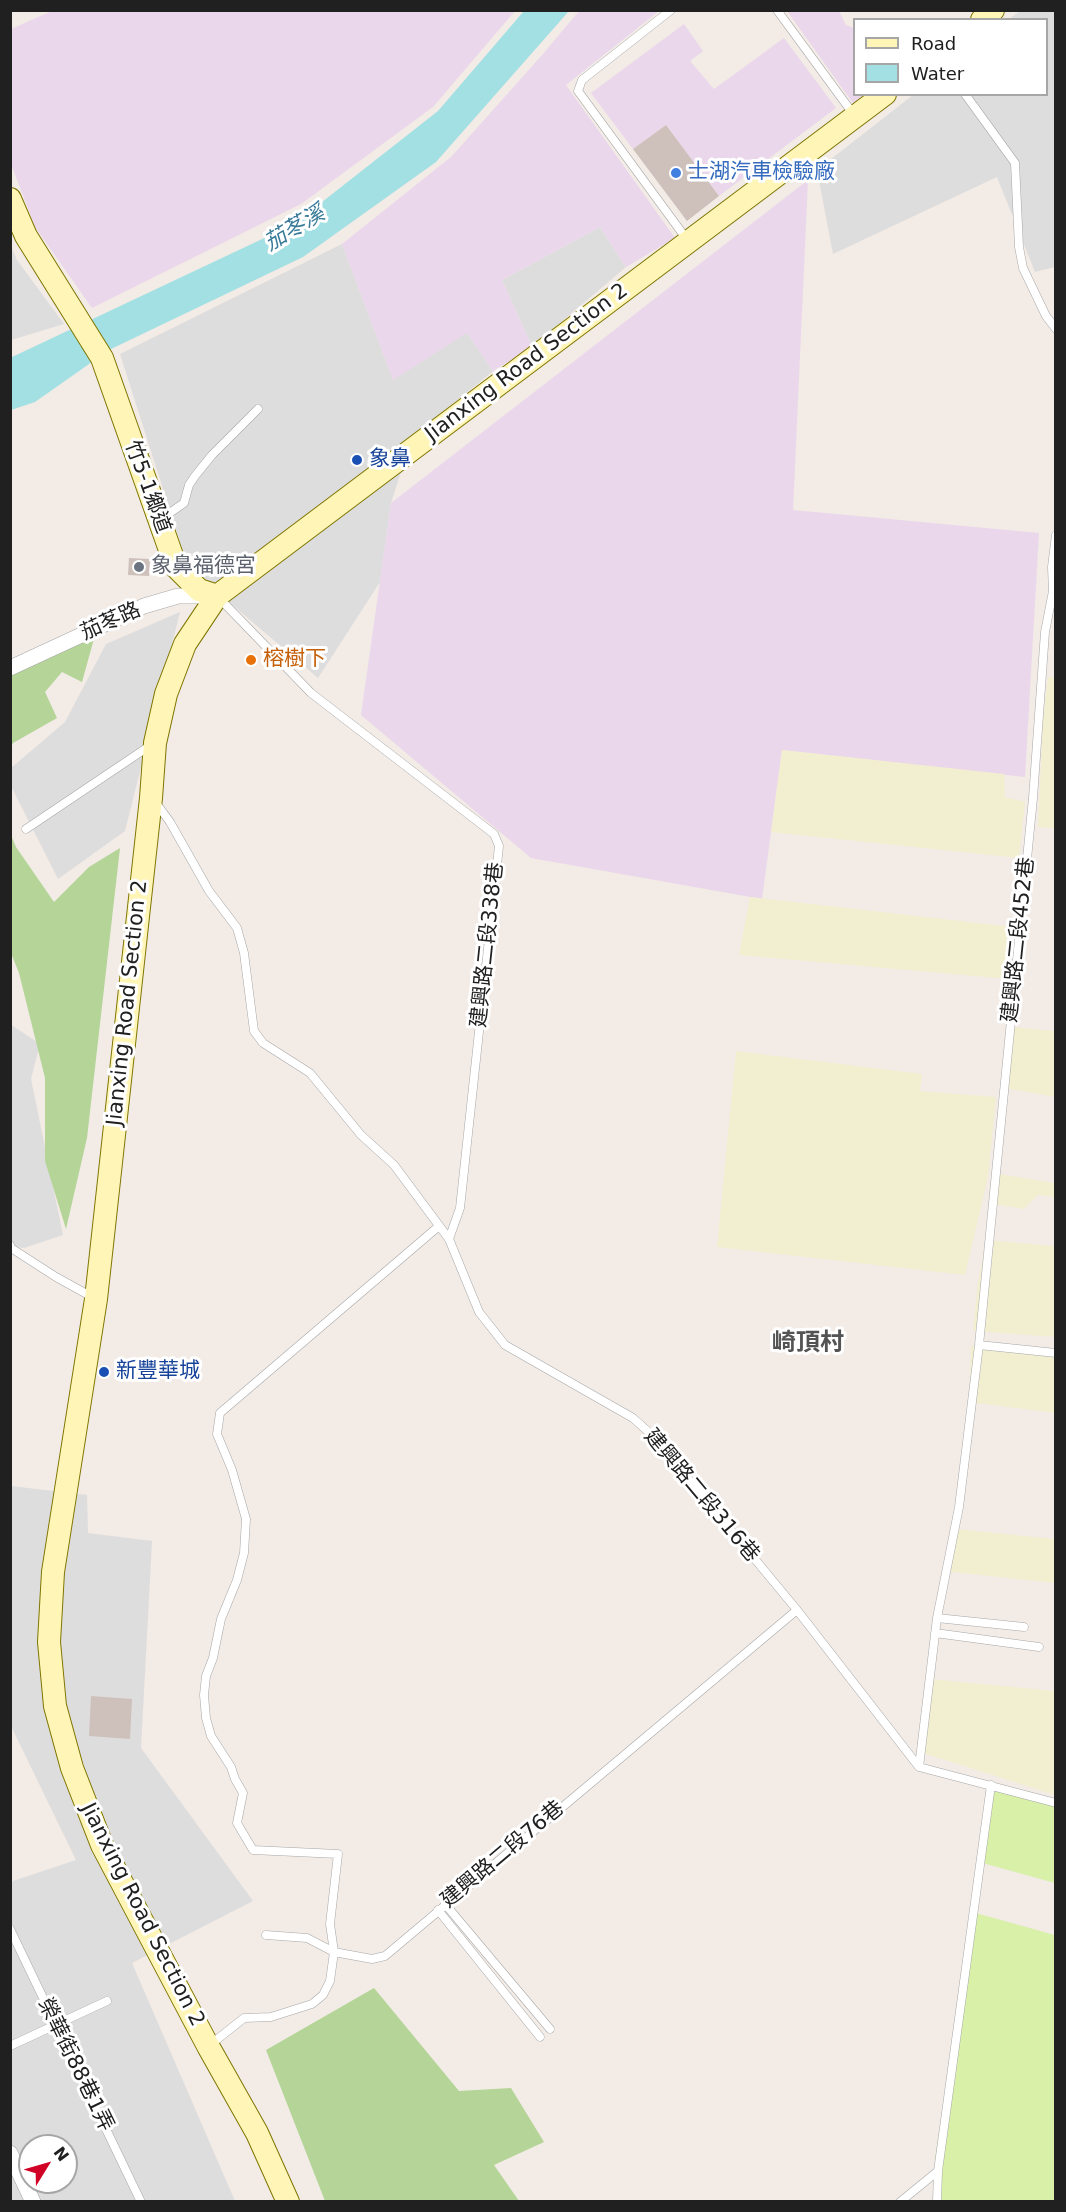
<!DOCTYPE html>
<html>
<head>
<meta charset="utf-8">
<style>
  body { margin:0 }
  #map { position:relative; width:1066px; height:2212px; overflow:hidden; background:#f2ebe6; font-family:"DejaVu Sans",sans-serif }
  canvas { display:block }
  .frame { position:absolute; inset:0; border:12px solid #202020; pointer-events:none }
  .legend { position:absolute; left:853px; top:18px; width:195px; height:78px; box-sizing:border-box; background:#fff; border:2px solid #a6a6a6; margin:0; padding:8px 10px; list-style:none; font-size:18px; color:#202020 }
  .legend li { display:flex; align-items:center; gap:12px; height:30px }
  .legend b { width:30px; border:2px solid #a6a6a6 }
  .north { position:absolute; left:18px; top:2134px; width:60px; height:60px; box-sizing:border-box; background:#fff; border:2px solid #a6a6a6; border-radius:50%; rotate:53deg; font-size:16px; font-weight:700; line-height:24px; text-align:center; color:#202020 }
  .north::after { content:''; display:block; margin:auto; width:21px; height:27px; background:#d00027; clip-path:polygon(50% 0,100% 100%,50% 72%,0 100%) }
</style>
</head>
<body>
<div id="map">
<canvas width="1066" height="2212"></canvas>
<div class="frame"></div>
<ul class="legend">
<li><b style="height:8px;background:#fff5b6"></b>Road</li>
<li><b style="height:16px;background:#a2e0e3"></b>Water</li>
</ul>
<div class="north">N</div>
</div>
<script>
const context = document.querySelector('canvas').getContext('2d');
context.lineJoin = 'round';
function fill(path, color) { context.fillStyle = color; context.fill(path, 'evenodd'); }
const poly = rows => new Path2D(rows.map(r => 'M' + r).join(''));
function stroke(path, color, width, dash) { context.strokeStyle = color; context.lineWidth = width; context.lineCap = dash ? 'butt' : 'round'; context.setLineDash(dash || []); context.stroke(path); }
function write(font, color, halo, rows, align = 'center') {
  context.font = font + ' "DejaVu Sans","Noto Sans TC",sans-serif'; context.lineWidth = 6; context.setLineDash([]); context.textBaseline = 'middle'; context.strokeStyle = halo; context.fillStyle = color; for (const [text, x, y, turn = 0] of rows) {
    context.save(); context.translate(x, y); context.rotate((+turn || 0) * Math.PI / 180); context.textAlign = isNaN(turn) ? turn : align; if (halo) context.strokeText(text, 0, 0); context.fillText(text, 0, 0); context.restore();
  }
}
fill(poly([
  [1020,11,1055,11,1055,267,1035,272,997,177,833,254,817,170,913,95,1046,94,1046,20,1009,19],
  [600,227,626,267,532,347,502,280],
  [10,244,17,260,64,324,11,340],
  [342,244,390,372,467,332,493,371,412,438,391,503,380,582,318,678,188,567,120,354],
  [180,612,125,831,58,879,11,786,11,768,65,722,106,644],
  [10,1024,40,1044,31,1079,63,1235,24,1248,11,1247],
  [11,1486,87,1495,88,1533,152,1541,141,1748,253,1901,132,1963,235,2201,11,2201,10,1882,76,1860,11,1726],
  [30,2146,66,2146,66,2182,30,2182]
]), '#dedddd');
fill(poly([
  [52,11,53,10,515,11,433,107,301,204,92,308,35,227,11,164,11,29],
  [579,11,659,11,566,85,675,238,626,267,600,227,502,280,532,347,493,371,467,333,393,380,342,244,451,157,543,54],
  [787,11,839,11,846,25,854,28,854,94,871,95,855,106],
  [684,24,703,51,690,61,714,89,784,38,836,108,719,196,666,125,633,149,591,93],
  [808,180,793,510,1039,533,1025,777,782,750,762,899,531,858,361,715,391,503]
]), '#ebd7eb');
fill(poly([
  [1048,677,1056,678,1055,828,1038,827,1043,719],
  [782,750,1004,774,1005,797,1025,802,1019,858,771,832],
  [750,897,1013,927,1008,979,739,955],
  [1013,1027,1055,1031,1055,1097,1004,1088],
  [736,1051,922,1074,920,1091,996,1097,988,1177,965,1275,717,1247],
  [999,1174,1055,1183,1055,1197,1038,1195,1024,1209,993,1204],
  [987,1240,1055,1246,1055,1337,973,1331,978,1282],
  [971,1346,1055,1355,1055,1413,969,1402],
  [956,1529,1055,1539,1055,1583,943,1571],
  [930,1679,1055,1691,1055,1795,920,1752]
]), '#f2eed0');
fill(poly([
  [991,1785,1055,1803,1055,1883,979,1862],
  [972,1912,1055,1935,1055,2201,935,2201,935,2159]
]), '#d8f0a8');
fill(poly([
  [100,617,82,682,62,672,45,692,57,718,13,743,11,747,11,676],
  [10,833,16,847,54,902,89,867,120,848,87,1138,66,1229,45,1161,45,1078,19,973,11,953],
  [374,1988,459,2091,511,2088,544,2142,494,2165,519,2201,325,2201,266,2050]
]), '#b4d597');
fill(poly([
  [524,11,569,11,436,162,303,257,109,350,35,402,11,410,10,358,294,224,438,111]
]), '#a2e0e3');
fill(poly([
  [666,125,719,196,687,221,633,149],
  [129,558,150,559,149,576,128,575],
  [91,1696,132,1699,130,1739,89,1736]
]), '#cec0bb');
const lane = poly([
  [671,10,582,80,578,91,688,241],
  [777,10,854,115],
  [965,94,1015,163,1019,247,1023,268,1046,316,1056,329],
  [161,519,184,503,189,485,195,476,212,455,258,409],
  [220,599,311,693,494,834,499,846,460,1208,449,1239],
  [156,803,170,822,209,891,237,928,244,953,254,1031,263,1043,310,1073,361,1135,394,1165,449,1239,479,1312,505,1345,633,1418,652,1435,797,1610,919,1767,1056,1803],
  [26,829,151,745],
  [10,1245,11,1248,56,1277,94,1298],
  [979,1345,1056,1353],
  [937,1618,1024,1627],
  [935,1633,1039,1647],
  [919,1767,937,1618,959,1507,979,1345,1033,798,1045,632,1053,591,1052,567,1056,535],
  [445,1904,550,2029],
  [438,1910,540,2037],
  [10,1929,141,2202],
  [266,1935,307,1938,334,1952,372,1959,385,1956,797,1610],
  [210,2045,244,2018,271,2017,312,2004,323,1995,330,1981,334,1952,330,1924,338,1854,253,1850,237,1823,243,1793,235,1779,231,1767,211,1736,206,1718,204,1695,206,1676,213,1658,221,1619,237,1580,244,1553,246,1519,232,1470,217,1434,220,1413,439,1226],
  [10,2046,107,2001],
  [900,2202,938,2171],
  [937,2202,938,2171,991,1785]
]);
const street = poly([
  [10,668,144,606,178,596,208,596],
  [10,2153,33,2202]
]);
const secondary = poly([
  [982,20,993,10],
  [10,199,26,236,102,358,176,567,199,590,217,596],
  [288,2202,257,2133,208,2046,102,1845,72,1768,55,1706,49,1642,53,1572,96,1299,151,798,155,743,166,694,185,644,217,596,885,94]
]);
stroke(lane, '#a7a7a7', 9);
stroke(street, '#a7a7a7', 16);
stroke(secondary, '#7e7500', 24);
stroke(lane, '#fff', 8);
stroke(street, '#fff', 15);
stroke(secondary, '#fff5b6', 22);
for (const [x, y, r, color] of [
  [676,173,6,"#3f7fe0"],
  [357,460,6,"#1a4fb4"],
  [139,567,6,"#6b7280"],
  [251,660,6,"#e8710a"],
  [104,1372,6,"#1a4fb4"]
]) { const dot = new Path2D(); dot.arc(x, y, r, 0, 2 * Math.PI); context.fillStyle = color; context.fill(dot); stroke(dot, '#fff', 2); }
write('21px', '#366cbe', '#fff', [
  ["士湖汽車檢驗廠",688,173]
], 'left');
write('21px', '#202020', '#fff', [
  ["Jianxing Road Section 2",527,363,-37],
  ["竹5-1鄉道",147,487,70],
  ["茄苳路",111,622,-24],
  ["建興路二段452巷",1019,940,-84],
  ["建興路二段338巷",488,945,-84],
  ["Jianxing Road Section 2",128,1003,-84],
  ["建興路二段316巷",701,1496,50],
  ["建興路二段76巷",503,1855,-40],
  ["Jianxing Road Section 2",142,1915,63],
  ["榮華街88巷1弄",75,2065,64]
]);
write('21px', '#164399', '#fff', [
  ["象鼻",369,460],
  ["新豐華城",116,1372]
], 'left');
write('21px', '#5b616d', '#fff', [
  ["象鼻福德宮",151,567]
], 'left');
write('21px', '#c56008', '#fff', [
  ["榕樹下",263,660]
], 'left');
write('italic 22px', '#387a98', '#fff', [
  ["茄苳溪",295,229,-31]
]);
write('bold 24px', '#535353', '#fff', [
  ["崎頂村",808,1344]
]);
</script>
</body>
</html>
